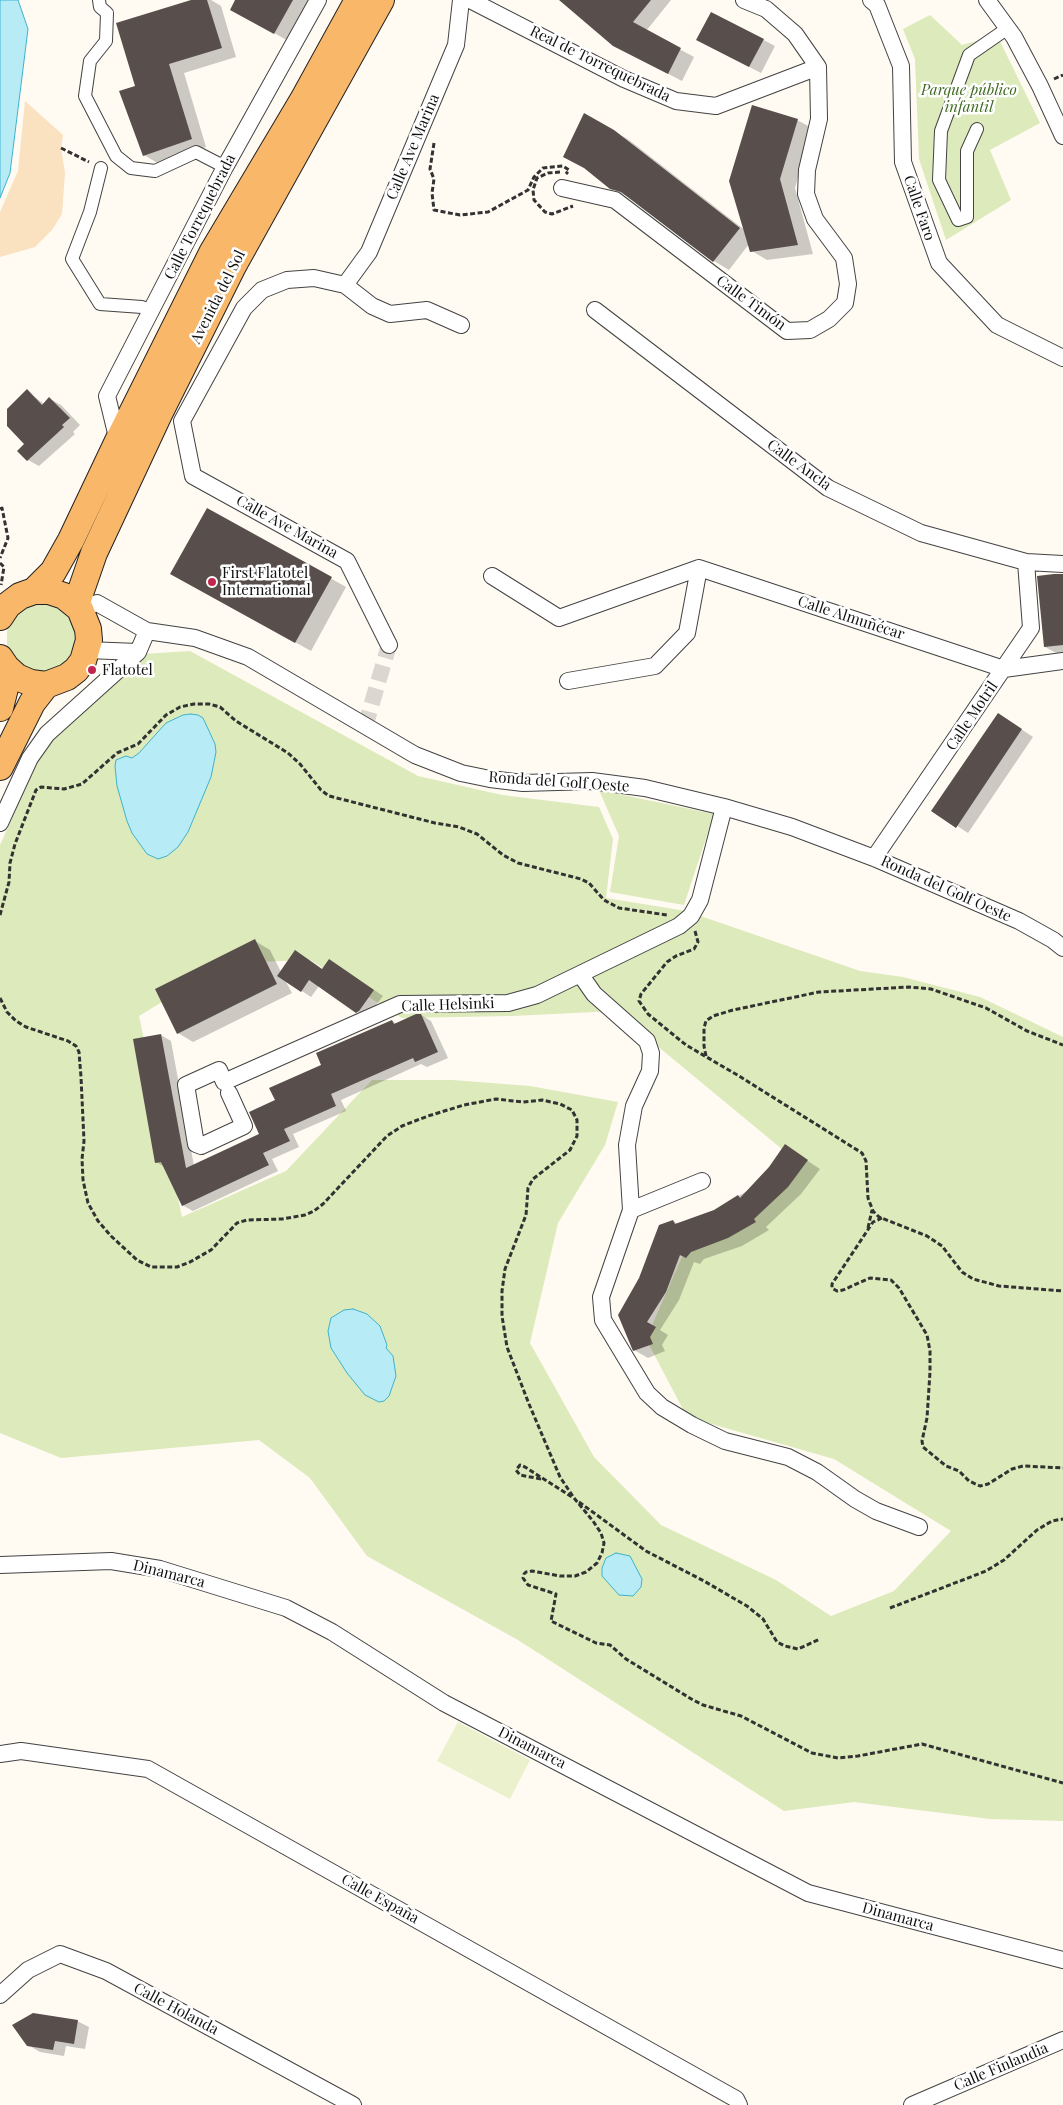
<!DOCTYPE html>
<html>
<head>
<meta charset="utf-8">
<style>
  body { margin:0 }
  canvas { display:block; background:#fffaf2 }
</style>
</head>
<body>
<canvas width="1063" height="2105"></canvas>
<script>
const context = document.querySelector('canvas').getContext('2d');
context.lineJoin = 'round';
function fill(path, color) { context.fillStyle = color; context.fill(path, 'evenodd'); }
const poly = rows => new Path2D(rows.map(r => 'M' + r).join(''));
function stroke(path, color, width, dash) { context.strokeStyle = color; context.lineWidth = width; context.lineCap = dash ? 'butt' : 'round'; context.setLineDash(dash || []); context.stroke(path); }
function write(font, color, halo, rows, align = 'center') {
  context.font = font + ' "Playfair Display",serif'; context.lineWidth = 5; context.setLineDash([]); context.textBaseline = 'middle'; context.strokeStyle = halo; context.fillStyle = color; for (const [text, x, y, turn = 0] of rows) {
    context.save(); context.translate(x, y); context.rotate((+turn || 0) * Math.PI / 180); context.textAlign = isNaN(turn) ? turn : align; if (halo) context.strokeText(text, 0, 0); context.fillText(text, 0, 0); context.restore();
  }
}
fill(poly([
  [930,15,962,45,997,35,1040,123,990,150,1011,200,946,240,919,159,915,59,903,29],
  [44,602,64,609,77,626,74,659,54,674,29,673,11,656,7,644,7,631,12,620,20,610,31,604],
  [190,651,418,776,502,795,599,807,613,839,606,898,686,911,860,971,903,977,980,997,1063,1037,1063,1821,990,1819,854,1802,784,1811,518,1640,367,1556,310,1478,259,1440,61,1458,0,1433,0,845,46,743,143,654],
  [310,960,402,1018,512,1016,615,1011,800,1164,685,1250,646,1339,687,1417,834,1459,951,1531,894,1591,831,1616,776,1580,661,1525,594,1457,530,1343,558,1223,605,1145,618,1102,530,1086,452,1080,372,1080,286,1171,182,1217,139,1016,226,963],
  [599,790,714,814,684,905,610,892,619,836]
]), '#ddeabb');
fill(poly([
  [25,101,63,135,61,148,65,173,62,214,52,230,35,247,0,257,0,212,18,171]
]), '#fae1bf');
fill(poly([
  [458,1722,530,1760,510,1799,437,1761]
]), '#ecf1cd');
const water = poly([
  [0,0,18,0,28,29,10,173,0,198,0,0],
  [191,714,198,715,203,718,215,744,216,752,211,777,188,832,178,847,167,856,158,859,147,854,132,833,127,821,117,786,115,766,116,760,126,756,132,758,139,753,166,723,183,715,191,714],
  [353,1309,367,1314,380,1326,387,1345,386,1348,393,1356,396,1376,389,1396,384,1401,379,1402,365,1395,347,1373,331,1348,328,1331,331,1318,344,1310,353,1309],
  [616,1553,630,1556,642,1579,641,1587,633,1596,619,1595,602,1576,602,1568,606,1558,616,1553]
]);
fill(water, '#b7ecf6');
stroke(water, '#3eb2cd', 1);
fill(poly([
  [195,0,211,0,221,6,236,57,184,73,206,147,159,164,144,155,136,87],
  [237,0,313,0,290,42,232,9],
  [572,0,671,0,646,31,694,57,682,81,628,53],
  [712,13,775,46,761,73,709,46],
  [585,114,629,140,746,231,797,120,812,128,795,188,813,254,767,260,752,251,749,244,729,270,714,261,631,198,611,188],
  [27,391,44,404,50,399,61,405,80,425,73,432,75,434,39,466,28,460,25,444],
  [207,509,346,587,311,651,187,582],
  [1063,575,1063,655,1060,655,1045,647],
  [1009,721,1033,737,968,833,933,810],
  [255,941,270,950,281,972,323,970,339,966,383,996,367,1017,319,986,311,997,285,980,292,993,193,1042,178,1033],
  [421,1015,431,1021,448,1058,427,1067,421,1064,341,1100,346,1111,293,1134,299,1147,272,1159,278,1171,193,1211,182,1205,165,1167,156,1162,161,1035,171,1041,194,1166,261,1135,277,1101,323,1066,392,1021,397,1024],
  [785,1146,820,1169,801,1194,766,1227,769,1230,742,1246,704,1259,700,1264,694,1262,679,1300,660,1330,668,1335,662,1345,665,1351,648,1358,634,1350,673,1221,678,1224,715,1211,750,1189,770,1168],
  [77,2021,89,2027,85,2049,66,2046,64,2056,40,2052,28,2045]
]), '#0003');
fill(poly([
  [191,0,207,0,222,48,169,64,192,139,143,156,119,91,135,86,116,23],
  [235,0,293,0,274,34,230,10],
  [559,0,651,0,633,22,681,48,668,74,613,46],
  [711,12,764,39,749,67,696,40],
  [752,105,798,119,780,179,798,245,750,252,729,181],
  [584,113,614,130,740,228,713,262,621,192,610,189,584,168,563,157],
  [27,389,42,405,49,397,70,418,62,425,64,427,27,461,17,451,24,444,7,426,7,409],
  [207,508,332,577,295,643,170,574],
  [1054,574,1063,574,1063,645,1044,647,1037,576],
  [998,713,1022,729,956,828,931,811],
  [255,939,277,984,177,1034,155,989],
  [295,950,322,969,329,959,374,990,359,1011,356,1013,309,980,301,992,277,976],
  [416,1014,421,1014,438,1052,415,1062,413,1058,331,1094,336,1106,284,1129,290,1141,263,1153,269,1165,182,1206,161,1162,155,1163,133,1039,161,1034,186,1168,259,1134,249,1112,275,1100,269,1088,321,1065,316,1053,392,1020,394,1024],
  [785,1144,808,1160,788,1187,754,1219,756,1222,728,1238,691,1252,686,1258,680,1255,666,1292,647,1322,656,1327,650,1337,653,1344,633,1351,618,1315,639,1278,659,1225,673,1220,675,1224,714,1210,738,1195,740,1198,769,1167],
  [33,2013,78,2020,74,2044,55,2041,53,2050,27,2046,12,2025]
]), '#584e4c');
stroke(poly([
  [365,727,389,645]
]), '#dbd7d0', 16, [16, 8]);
const pedestrian = poly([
  [99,0,100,7,107,13,106,41,90,61,85,96,116,156,131,168,155,171,196,152,225,167],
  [977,129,967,151,967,217,958,220,939,180,941,131,969,55,1008,28],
  [101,168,90,212,72,259,100,304,142,307,152,311]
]);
const minor = poly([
  [470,0,624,79,676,101,716,106,818,67],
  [871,0,877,5,901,66,903,162,939,263,997,325,1063,358],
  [987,0,1014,37,1040,86,1063,136],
  [562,188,615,200,787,331,810,330,829,319,845,303,848,284,844,258,815,219,806,194,807,170,819,119,818,67,795,34,766,9,744,0],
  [345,285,372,306,390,314,427,310,461,325],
  [595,310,828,488,921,533,1026,562,1063,564],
  [118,441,107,396,225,167,318,0],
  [492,576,559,618,699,568,1004,669,1063,661],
  [80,609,97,603,147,631,195,638,248,657,415,755,461,773,490,779,523,783,592,781,645,788,724,807,792,827,874,858,1019,921,1053,940,1063,948],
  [389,645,347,561,193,476,182,421,244,308,262,290,287,280,314,278,345,285,369,252,456,45,461,0],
  [87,650,138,652],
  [568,681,655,666,687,633,699,568],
  [0,823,30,758,47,734,138,652,147,631],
  [874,858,1031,628,1026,562],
  [580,974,594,994,647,1041,651,1053,650,1071,634,1106,627,1145,631,1210,601,1297,603,1320,647,1393,662,1407,692,1425,725,1441,788,1457,817,1472,855,1499,876,1511,919,1527],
  [229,1093,244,1126,201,1146,196,1144,186,1085,219,1070,224,1082,400,1004,508,1003,537,995,679,926,691,916,700,900,724,807],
  [631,1210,702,1181],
  [0,1565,111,1561,160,1569,286,1608,332,1632,444,1703,808,1893,1063,1960],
  [0,1754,21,1751,148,1769,736,2099,739,2105],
  [0,1995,28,1970,60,1954,106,1971,353,2105],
  [912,2105,1063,2040]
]);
const primary = poly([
  [34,591,53,572,71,540,118,441,212,253,303,100,358,0],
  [76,605,94,553,159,414,233,266,381,0],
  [0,617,8,605,20,596,34,591,49,591,64,596,80,609,88,629,89,640,83,661,76,670,67,677,46,685,31,683,17,677,6,667,0,658],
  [0,708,5,688,6,667],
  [0,767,32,703,46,685]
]);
stroke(pedestrian, '#434343', 14);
stroke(minor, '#434343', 18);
stroke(primary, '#212121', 28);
stroke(poly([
  [1054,79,1063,75],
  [434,143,430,169,434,179,432,193,434,210,460,215,488,212,528,190,534,177,543,168,563,166,569,170,566,174],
  [61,148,89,162],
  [560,172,548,173,537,178,533,190,534,200,545,212,552,214,573,206],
  [0,509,2,508,8,538,0,558],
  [0,563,4,567,1,585],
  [0,915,9,882,10,863,15,844,36,790,41,787,64,789,82,784,117,753,138,744,166,715,180,707,194,704,209,704,220,707,236,721,288,753,300,764,321,790,329,796,435,823,459,827,477,834,503,855,518,863,581,879,589,883,604,900,619,908,667,915],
  [695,931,698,942,694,949,676,956,667,962,641,994,639,1001,648,1014,686,1045,739,1076,862,1153,866,1161,868,1198,873,1211,879,1217,927,1236,942,1246,962,1272,973,1279,999,1286,1063,1291],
  [0,998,7,1012,16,1021,26,1027,68,1041,76,1046,79,1052,81,1077,84,1141,82,1159,83,1180,88,1203,98,1221,111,1236,137,1260,151,1267,177,1267,190,1262,211,1250,237,1223,247,1220,282,1219,305,1215,314,1211,323,1204,387,1136,402,1126,428,1116,464,1105,496,1099,523,1102,542,1100,560,1104,572,1110,577,1120,577,1136,570,1150,533,1179,528,1188,526,1215,505,1269,502,1291,502,1316,507,1347,529,1404,560,1477,574,1498,593,1521,601,1533,604,1543,602,1553,597,1563,586,1572,575,1576,560,1576,532,1571,526,1572,524,1574,523,1578,528,1585,556,1594,551,1621,596,1643,610,1645,626,1659,693,1700,703,1705,741,1716,812,1753,838,1758,858,1756,922,1744,1063,1783],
  [706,1056,704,1046,704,1028,706,1021,713,1016,733,1010,819,992,909,987,931,989,986,1008,1027,1031,1063,1045],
  [882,1218,873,1222,832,1284,832,1288,837,1291,843,1290,870,1278,891,1280,899,1288,927,1335,930,1351,930,1372,927,1418,922,1441,923,1447,946,1466,959,1471,969,1481,980,1486,988,1484,1012,1469,1023,1466,1063,1468],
  [868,1228,872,1210],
  [541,1479,520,1475,516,1470,520,1465,525,1467,572,1497],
  [579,1502,646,1551,704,1581,747,1606,763,1619,777,1642,785,1646,798,1649,820,1639],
  [890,1608,986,1571,1004,1560,1037,1530,1052,1521,1063,1519]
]), '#323232', 3, [5, 2.5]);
stroke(pedestrian, '#fff', 12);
stroke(minor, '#fff', 16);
stroke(primary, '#f8b769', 26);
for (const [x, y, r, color] of [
  [212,582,5,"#c1274e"],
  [92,670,5,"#c1274e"]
]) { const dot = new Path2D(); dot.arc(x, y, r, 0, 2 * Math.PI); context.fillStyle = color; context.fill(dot); stroke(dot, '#fff', 2); }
write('15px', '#101010', '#fff', [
  ["Real de Torrequebrada",600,64,26],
  ["Calle Ave Marina",413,147,-67],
  ["Calle Faro",919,208,71],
  ["Calle Torrequebrada",200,217,-63],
  ["Avenida del Sol",218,297,-63],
  ["Calle Timón",751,303,36],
  ["Calle Ancla",799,465,36],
  ["Calle Ave Marina",287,527,29],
  ["Calle Almuñécar",851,618,18],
  ["Calle Motril",972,716,-56],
  ["Ronda del Golf Oeste",559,782,4],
  ["Ronda del Golf Oeste",946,889,24],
  ["Calle Helsinki",448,1005,-2],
  ["Dinamarca",169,1574,14],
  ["Dinamarca",532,1748,27],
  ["Calle España",380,1899,29],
  ["Dinamarca",898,1917,15],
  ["Calle Holanda",176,2009,28],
  ["Calle Finlandia",1001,2067,-23]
]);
write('italic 15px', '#3e681f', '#fff', [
  ["Parque público",969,90],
  ["infantil",969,107]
]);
write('15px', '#101010', '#fff', [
  ["First Flatotel",222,573],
  ["International",222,590],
  ["Flatotel",102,670]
], 'left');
</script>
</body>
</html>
